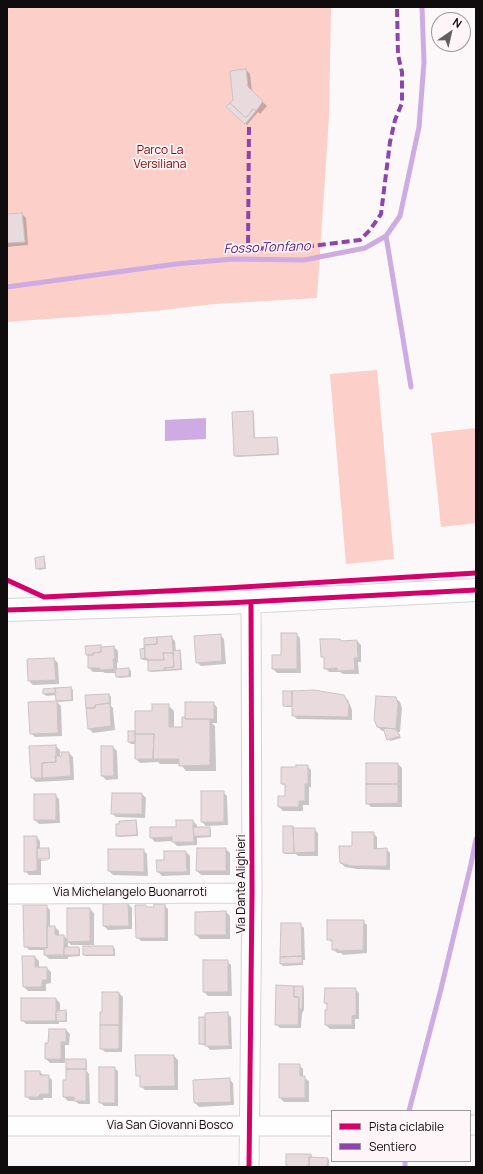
<!DOCTYPE html>
<html>
<head>
<meta charset="utf-8">
<style>
  body { margin:0 }
  #map { position:relative; width:483px; height:1174px; overflow:hidden; background:#fcf7f9; font-family:Manrope,sans-serif }
  canvas { display:block }
  .frame { position:absolute; inset:0; border:8px solid #100c0e; pointer-events:none }
  .legend { position:absolute; left:331px; top:1110px; width:140px; height:52px; box-sizing:border-box; background:#fef5f9; border:1px solid #9f989b; margin:0; padding:5px 7px; list-style:none; font-size:12px; color:#100c0e }
  .legend li { display:flex; align-items:center; gap:8px; height:20px }
  .legend b { width:20px; border:1px solid #9f989b }
  .north { position:absolute; left:431px; top:12px; width:40px; height:40px; box-sizing:border-box; background:#fef5f9; border:1px solid #9f989b; border-radius:50%; rotate:34deg; font-size:11px; font-weight:700; line-height:16px; text-align:center; color:#100c0e }
  .north::after { content:''; display:block; margin:auto; width:14px; height:18px; background:#635e60; clip-path:polygon(50% 0,100% 100%,50% 72%,0 100%) }
</style>
</head>
<body>
<div id="map">
<canvas width="483" height="1174"></canvas>
<div class="frame"></div>
<ul class="legend">
<li><b style="height:5px;background:#d6006c"></b>Pista ciclabile</li>
<li><b style="height:5px;background:#8e44ad"></b>Sentiero</li>
</ul>
<div class="north">N</div>
</div>
<script>
const context = document.querySelector('canvas').getContext('2d');
context.lineJoin = 'round';
function fill(path, color) { context.fillStyle = color; context.fill(path, 'evenodd'); }
const poly = rows => new Path2D(rows.map(r => 'M' + r).join(''));
function stroke(path, color, width, dash) { context.strokeStyle = color; context.lineWidth = width; context.lineCap = dash ? 'butt' : 'round'; context.setLineDash(dash || []); context.stroke(path); }
function write(font, color, halo, rows, align = 'center') {
  context.font = font + ' Manrope,sans-serif'; context.lineWidth = 3.5; context.setLineDash([]); context.textBaseline = 'middle'; context.strokeStyle = halo; context.fillStyle = color; for (const [text, x, y, turn = 0] of rows) {
    context.save(); context.translate(x, y); context.rotate((+turn || 0) * Math.PI / 180); context.textAlign = isNaN(turn) ? turn : align; if (halo) context.strokeText(text, 0, 0); context.fillText(text, 0, 0); context.restore();
  }
}
fill(poly([
  [7,7,331,7,329,117,317,298,214,304,155,311,7,322],
  [377,370,394,559,346,564,330,374],
  [476,428,476,523,441,527,431,433]
]), '#fdcfc9');
fill(poly([
  [206,418,206,439,165,441,165,420]
]), '#ceace3');
fill(poly([
  [246,70,250,74,252,92,267,106,260,114,258,112,247,125,228,107,234,101],
  [22,214,26,218,28,245,7,247,7,215],
  [253,412,254,414,255,439,277,438,278,439,279,455,237,457,235,455],
  [43,558,45,559,46,569,39,570,37,568],
  [296,634,300,638,301,673,277,673,273,669],
  [220,635,224,639,226,664,201,666,197,662],
  [171,637,175,641,176,651,179,651,181,653,182,670,151,672,149,670,149,661,143,660,142,658],
  [340,640,342,642,357,641,361,645,361,662,358,662,359,674,343,674,340,672,329,672,325,668,325,659,322,656],
  [100,646,102,648,114,647,118,651,118,662,117,663,117,670,129,669,131,671,131,677,119,678,117,676,117,673,105,673,103,672,93,672,89,668,89,657,87,655],
  [54,659,58,663,59,684,33,685,29,681],
  [71,688,73,690,73,701,57,702,61,706,62,736,35,737,31,733,29,703,59,702,57,700,57,695,46,696,44,694],
  [109,695,111,697,111,706,113,708,115,730,93,733,89,729],
  [343,696,348,700,352,710,352,720,297,719,293,715,293,707,285,707,284,705],
  [395,698,400,702,402,708,400,732,398,732,401,738,390,741,385,731,382,731,378,727],
  [213,703,217,707,217,723,212,723,215,726,216,771,186,771,180,764,160,764,158,762,140,763,136,759,136,744,131,744,129,742,153,712,168,705,174,711,174,728,183,728,186,718],
  [56,746,60,750,60,757,69,753,73,757,74,780,36,782,32,778],
  [113,747,117,751,118,779,106,780,102,776],
  [398,764,402,768,402,807,371,807,367,803],
  [307,766,311,770,311,787,309,787,309,805,303,805,303,811,283,811,279,807,286,797,286,787,282,783,297,768],
  [223,792,227,796,228,825,206,826,202,822],
  [142,794,146,798,145,818,116,817,112,813],
  [55,795,59,799,60,823,39,824,35,820],
  [136,821,137,823,138,836,119,837,117,836],
  [193,821,197,825,197,828,210,828,211,830,211,837,197,838,197,845,177,846,172,841,155,842,151,838],
  [292,827,294,829,314,829,318,833,318,856,298,856,296,854,286,854,284,853],
  [373,833,377,837,377,849,386,849,390,853,390,870,357,869,345,867,341,863,353,847],
  [37,837,40,841,40,849,48,849,50,851,50,858,41,858,41,860,50,861,41,861,41,875,29,875,25,871],
  [198,849,226,849,230,853,230,875,201,875,197,871],
  [143,850,147,854,148,876,113,875,109,871],
  [165,852,186,852,190,856,190,875,162,876,158,872,165,861],
  [128,904,132,908,132,929,108,930,104,926],
  [164,905,168,909,168,941,141,941,137,937,146,906,148,908],
  [46,906,50,910,50,927,55,927,59,931,59,936,64,936,68,940,90,909,94,913,94,945,71,945,68,942,68,948,78,948,80,949,80,956,68,957,68,959,49,959,45,955,45,950,29,950,25,946],
  [226,912,230,916,230,939,200,939,196,935],
  [363,921,367,925,367,953,343,955,341,953,337,953,333,949,333,943,328,939],
  [300,924,304,928,305,960,303,960,303,965,283,966,281,964],
  [113,947,115,949,115,956,86,956,84,955],
  [23,957,35,957,39,961,39,968,47,968,51,972,51,983,46,984,46,991,28,991,24,987],
  [227,961,231,965,232,996,208,996,204,992],
  [302,987,304,989,304,1010,302,1013,301,1028,280,1028,276,1024],
  [355,989,359,993,359,1019,355,1019,355,1029,330,1029,326,1025,328,1006,325,1003],
  [119,993,123,997,122,1052,105,1052,101,1048,103,1013],
  [56,999,60,1003,60,1011,66,1011,67,1013,67,1022,59,1022,59,1024,26,1024,22,1020],
  [227,1013,231,1017,232,1049,210,1050,206,1045,202,1045,200,1044],
  [66,1030,70,1034,69,1045,65,1045,65,1063,50,1063,46,1059,49,1044],
  [136,1056,174,1056,178,1060,178,1090,145,1090,141,1086,141,1079,137,1075],
  [86,1060,87,1062,87,1070,86,1070,89,1074,90,1104,79,1104,75,1101,68,1101,64,1097,67,1081],
  [299,1065,303,1069,303,1077,309,1081,309,1102,284,1102,280,1098],
  [114,1068,118,1071,118,1106,104,1106,100,1102],
  [26,1072,40,1072,44,1076,48,1076,52,1080,52,1098,43,1098,43,1100,30,1100,26,1096],
  [229,1079,233,1083,234,1105,199,1107,195,1103],
  [310,1155,314,1158,327,1159,329,1160,329,1167,287,1167],
  [46,1166,58,1166,59,1167,46,1167]
]), '#0003');
stroke(poly([
  [386,236,411,387],
  [7,287,176,264,233,259,304,260,365,248,386,236,400,216,419,127,424,62,422,7],
  [409,1111,441,989,471,864,476,839],
  [405,1161,405,1167]
]), '#ceace3', 5);
const building = poly([
  [246,69,248,87,263,101,256,111,253,109,246,118,230,103,233,100,230,71,246,69],
  [230,103,246,118,253,109,256,111,245,124,226,107,230,103],
  [22,213,25,242,7,243,7,214,22,213],
  [253,411,254,438,277,437,278,454,234,456,232,412,253,411],
  [44,556,45,568,36,569,35,558,44,556],
  [281,633,297,633,297,669,272,669,272,655,281,655,281,633],
  [221,634,222,661,196,663,194,636,221,634],
  [172,636,173,653,163,653,164,660,148,660,147,658,145,658,144,645,157,644,157,637,172,636],
  [157,637,157,644,144,645,144,638,157,637],
  [320,639,340,639,341,641,357,640,358,658,354,658,355,670,338,671,337,668,324,669,324,657,321,657,320,639],
  [101,645,101,652,93,653,93,655,86,655,85,646,101,645],
  [114,646,115,659,113,659,114,669,100,670,100,668,88,668,88,655,93,655,93,653,101,652,101,647,114,646],
  [145,648,145,658,141,659,140,649,145,648],
  [180,650,181,669,165,670,164,668,174,667,173,651,180,650],
  [163,653,173,653,174,667,164,668,165,670,148,671,148,660,164,660,163,653],
  [54,658,56,680,28,681,27,659,54,658],
  [129,668,129,676,116,677,115,669,129,668],
  [71,687,72,700,56,701,55,688,71,687],
  [55,688,56,693,43,694,43,689,55,688],
  [314,690,344,695,349,705,348,717,292,716,292,691,314,690],
  [283,691,292,691,292,706,283,706,283,691],
  [109,694,110,703,95,705,95,708,86,708,85,695,109,694],
  [376,696,396,697,398,704,396,729,377,727,374,719,376,696],
  [57,701,58,733,30,734,28,702,57,701],
  [185,702,214,702,214,719,185,719,185,702],
  [110,703,111,726,88,729,86,708,95,708,95,705,110,703],
  [152,704,169,704,169,727,182,727,182,717,185,717,185,719,210,719,210,765,179,766,179,759,153,759,154,734,135,734,135,711,152,711,152,704],
  [383,728,396,729,400,736,387,740,383,728],
  [128,731,135,731,135,742,128,742,128,731],
  [135,734,154,734,153,759,135,759,135,734],
  [56,745,56,762,42,763,42,778,31,778,29,746,56,745],
  [101,746,113,746,114,776,101,776,101,746],
  [61,752,69,752,71,776,42,778,42,763,56,762,55,756,62,756,61,752],
  [366,763,398,763,398,784,366,784,366,763],
  [296,765,308,765,308,784,305,784,305,801,299,801,299,807,278,807,278,796,285,796,285,784,281,784,281,767,296,767,296,765],
  [366,784,398,784,398,803,366,804,366,784],
  [201,791,224,791,224,822,201,822,201,791],
  [112,793,142,793,142,814,111,814,112,793],
  [34,794,56,794,56,820,34,820,34,794],
  [136,820,137,835,116,836,116,824,119,824,119,821,136,820],
  [176,820,193,820,194,842,172,842,172,837,150,838,150,827,176,827,176,820],
  [283,826,293,826,294,853,283,853,283,826],
  [193,827,210,827,210,836,194,836,193,827],
  [293,828,315,828,315,852,294,853,293,828],
  [352,832,374,832,374,849,387,848,387,866,352,866,340,863,339,846,352,846,352,832],
  [24,836,37,836,37,871,24,872,24,836],
  [37,848,49,848,49,859,37,859,37,848],
  [197,848,226,848,226,871,196,871,197,848],
  [108,849,144,849,144,872,108,871,108,849],
  [164,851,186,851,187,872,157,872,156,860,164,860,164,851],
  [128,903,129,926,103,926,103,904,128,903],
  [154,904,165,904,165,938,136,938,135,905,146,905,146,907,154,907,154,904],
  [23,905,47,905,47,948,24,947,23,905],
  [67,908,90,908,90,941,67,942,67,908],
  [226,911,226,935,195,935,195,912,226,911],
  [327,920,364,920,363,950,338,951,338,949,332,950,332,940,327,940,327,920],
  [281,923,301,923,302,956,280,957,281,923],
  [47,926,55,926,55,935,64,935,64,955,44,955,44,948,47,948,47,926],
  [83,946,113,946,114,955,83,955,83,946],
  [64,947,79,947,79,955,64,955,64,947],
  [22,956,35,956,35,967,47,967,47,980,42,980,42,987,23,987,22,956],
  [302,956,302,963,280,964,280,957,302,956],
  [203,960,228,960,228,992,203,992,203,960],
  [276,985,294,986,294,997,299,997,298,1025,275,1025,276,985],
  [294,986,303,986,302,1009,299,1009,299,997,294,997,294,986],
  [325,988,356,988,356,1015,352,1016,352,1025,325,1025,325,1010,327,1010,327,1003,324,1003,325,988],
  [102,992,119,992,119,1025,100,1025,100,1012,102,1012,102,992],
  [21,998,56,998,56,1021,21,1021,21,998],
  [66,1010,66,1021,56,1021,56,1011,66,1010],
  [228,1012,229,1046,205,1046,205,1013,228,1012],
  [199,1017,205,1017,205,1044,199,1044,199,1017],
  [100,1025,119,1025,119,1049,100,1049,100,1025],
  [49,1029,66,1029,66,1042,61,1042,61,1059,45,1059,45,1043,48,1043,49,1029],
  [135,1055,174,1055,175,1086,140,1087,140,1076,136,1076,135,1055],
  [66,1059,86,1059,86,1069,66,1069,66,1059],
  [279,1064,300,1064,300,1076,305,1076,305,1098,279,1098,279,1064],
  [99,1067,115,1067,115,1103,99,1103,99,1067],
  [66,1069,86,1069,86,1101,74,1101,74,1097,63,1097,63,1080,66,1080,66,1069],
  [25,1071,40,1071,40,1075,49,1075,49,1094,40,1094,39,1097,25,1097,25,1071],
  [230,1078,231,1102,194,1103,193,1080,230,1078],
  [286,1154,311,1154,311,1157,309,1157,309,1167,286,1167,286,1154],
  [309,1157,328,1158,327,1167,309,1167,309,1157]
]);
fill(building, '#e9dbdd');
stroke(building, '#c9c4c5', 1);
const minor = poly([
  [7,894,252,893],
  [470,1125,476,1125],
  [7,1126,332,1126],
  [249,1167,252,893,251,602]
]);
const tertiary = poly([
  [7,610,227,603,476,590]
]);
stroke(minor, '#d8d3d5', 21);
stroke(tertiary, '#d8d3d5', 24);
stroke(minor, '#fffefe', 19);
stroke(tertiary, '#fffefe', 22);
stroke(poly([
  [249,127,248,249,303,247,360,240,370,230,381,214,390,142,395,120,402,103,402,72,398,55,397,7]
]), '#8e44ad', 4, [8, 4]);
stroke(poly([
  [7,580,44,597,226,588,476,573],
  [7,610,227,603,476,590],
  [249,1167,252,893,251,602]
]), '#d6006c', 5);
write('12px', '#7f0700', '#fef5f9', [
  ["Parco La",160,151],
  ["Versiliana",160,165]
]);
write('12px', '#100c0e', '#fef5f9', [
  ["Via Dante Alighieri",242,884,-90],
  ["Via Michelangelo Buonarroti",130,893],
  ["Via San Giovanni Bosco",170,1126]
]);
write('italic 13px', '#581c78', '#fef5f9', [
  ["Fosso Tonfano",267,248,-2]
]);
</script>
</body>
</html>
